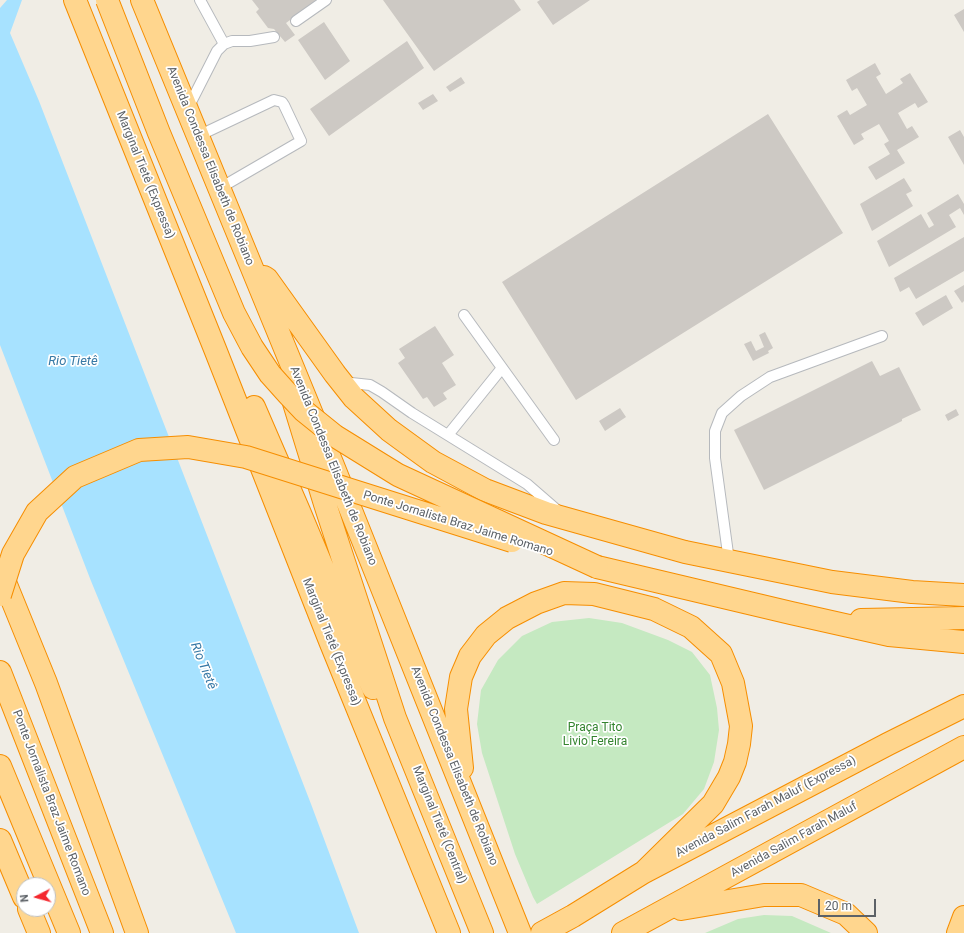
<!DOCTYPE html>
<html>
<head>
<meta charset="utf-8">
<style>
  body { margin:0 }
  #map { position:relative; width:964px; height:933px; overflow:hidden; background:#f0ede5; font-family:Roboto,sans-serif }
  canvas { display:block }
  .north { position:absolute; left:16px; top:877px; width:40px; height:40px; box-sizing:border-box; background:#fff; border:1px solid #bec0c2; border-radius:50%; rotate:264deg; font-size:11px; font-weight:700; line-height:16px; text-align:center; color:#5d6267 }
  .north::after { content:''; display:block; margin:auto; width:14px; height:18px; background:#f4282e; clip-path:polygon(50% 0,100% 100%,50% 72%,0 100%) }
  .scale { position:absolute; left:818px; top:899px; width:58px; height:18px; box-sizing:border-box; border:2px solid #5d6267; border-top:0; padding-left:5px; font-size:12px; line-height:14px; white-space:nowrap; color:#5d6267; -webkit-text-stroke:3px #fff; paint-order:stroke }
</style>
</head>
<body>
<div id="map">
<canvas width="964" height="933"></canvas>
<div class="north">N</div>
<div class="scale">20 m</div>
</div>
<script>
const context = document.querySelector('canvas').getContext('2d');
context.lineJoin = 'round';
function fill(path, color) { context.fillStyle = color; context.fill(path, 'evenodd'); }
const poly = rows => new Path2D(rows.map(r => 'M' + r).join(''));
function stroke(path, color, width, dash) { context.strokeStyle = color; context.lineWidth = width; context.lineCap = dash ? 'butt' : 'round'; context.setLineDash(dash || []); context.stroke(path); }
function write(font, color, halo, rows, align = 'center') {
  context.font = font + ' Roboto,sans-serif'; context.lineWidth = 3.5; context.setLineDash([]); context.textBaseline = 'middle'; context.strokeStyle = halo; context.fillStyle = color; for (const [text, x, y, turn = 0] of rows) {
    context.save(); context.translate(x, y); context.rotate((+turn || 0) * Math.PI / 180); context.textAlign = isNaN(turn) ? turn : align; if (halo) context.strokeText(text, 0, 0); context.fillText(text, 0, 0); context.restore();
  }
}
fill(poly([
  [589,618,622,623,668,640,692,652,710,675,717,708,719,730,714,762,704,789,683,814,537,904,533,897,515,854,482,753,477,724,481,690,498,660,522,636,552,622],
  [764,915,792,916,831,933,705,933,738,919]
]), '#c5e9c1');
fill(poly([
  [7,0,22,0,10,33,39,101,311,804,359,933,236,933,91,581,0,345,0,8]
]), '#a7e2ff');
fill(poly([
  [252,0,317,0,286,23,295,35,285,42,274,29,268,28,256,12,259,9],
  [383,0,514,0,521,10,434,71],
  [540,0,590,0,553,25,537,2],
  [964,9,964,32,954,15],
  [324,22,350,61,325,80,298,40],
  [407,41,424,68,329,136,310,109],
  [875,63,881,74,876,77,886,94,903,83,900,79,910,73,928,102,918,108,915,103,898,113,907,129,912,126,919,137,897,150,905,163,876,180,868,167,890,154,884,144,889,141,879,124,861,134,864,139,854,145,837,116,847,110,850,115,867,105,857,88,852,91,846,80],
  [461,77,465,83,450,92,446,87],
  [433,94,438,101,423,110,418,103],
  [768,114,843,233,576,400,502,282],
  [960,130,964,137,964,165,948,137],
  [904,178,912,191,906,194,913,206,872,231,860,204],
  [958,194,964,204,964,215,960,208,949,215,956,227,889,267,877,241,921,214,929,228,934,225,927,213],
  [964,237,964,271,916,299,909,287,900,292,894,278],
  [964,285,964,301,962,303,954,291],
  [946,295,953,308,923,326,915,313],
  [435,326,454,355,442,363,456,385,443,393,447,399,434,407,427,397,423,399,398,363,405,358,399,349],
  [765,332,773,348,768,351,769,353,753,361,744,344,751,341,756,351,764,347,759,335],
  [872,361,880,376,899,367,921,410,902,419,902,421,764,490,734,430],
  [620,408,626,417,605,431,599,421],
  [956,409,959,415,948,421,945,415]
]), '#cdc9c4');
const lane = poly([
  [200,0,224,44],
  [296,21,326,0],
  [188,108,217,51,224,44,232,41,250,41,274,37],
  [198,136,274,100,282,102,284,105,301,141,220,188],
  [464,315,554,440],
  [342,382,370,385,382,392,412,413,527,484,557,510],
  [448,435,502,368],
  [729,561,715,458,715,431,722,413,741,396,770,377,882,336]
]);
const highway = poly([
  [75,0,215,349,330,641,449,933],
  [142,0,332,463,520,933],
  [264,277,267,279,335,374,354,398,389,430,433,462,485,490,546,513,685,552,832,582,912,592,964,595],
  [294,403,325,504,395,718,482,933],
  [254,407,299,511,373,688],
  [597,567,791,613,889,635,964,642],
  [0,570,46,683,137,933],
  [861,620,964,618],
  [0,672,102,933],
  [0,766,69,933],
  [462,768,456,709,461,677,470,656,486,635,507,618,536,603,564,593,594,594,654,609,691,627,721,654,733,683,741,726,739,744,735,762,729,777,713,804,644,872],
  [0,840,24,897],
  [29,909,39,933],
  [681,909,764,895,801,895,846,914,866,933],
  [542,933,573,916,644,872,888,744,964,706],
  [623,933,964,747],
  [958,933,964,917]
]);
stroke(lane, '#b6b9bd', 12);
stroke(highway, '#f68e00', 24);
stroke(lane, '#fff', 10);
stroke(highway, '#ffd68e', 22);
const highwayBridge = poly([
  [107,0,159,133,234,313,252,347,270,374,287,393,304,411,335,436,398,475,597,567],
  [0,595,13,554,37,512,75,477,139,450,188,447,246,457,512,541]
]);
stroke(highwayBridge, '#f68e00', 24, []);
stroke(highwayBridge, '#ffd68e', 22);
write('12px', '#5d6267', '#fff', [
  ["Avenida Condessa Elisabeth de Robiano",210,166,68],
  ["Marginal Tietê (Expressa)",145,175,68],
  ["Avenida Condessa Elisabeth de Robiano",333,466,68],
  ["Ponte Jornalista Braz Jaime Romano",458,524,17],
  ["Marginal Tietê (Expressa)",331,642,68],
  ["Avenida Condessa Elisabeth de Robiano",454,766,68],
  ["Ponte Jornalista Braz Jaime Romano",51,803,69],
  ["Avenida Salim Farah Maluf (Expressa)",766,807,-28],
  ["Marginal Tietê (Central)",439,825,68],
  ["Avenida Salim Farah Maluf",794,840,-29]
]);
write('12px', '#34842f', '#fff', [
  ["Praça Tito",595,728],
  ["Livio Fereira",595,742]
]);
write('italic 13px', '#3779a6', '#fff', [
  ["Rio Tietê",73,362],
  ["Rio Tietê",203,666,68]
]);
</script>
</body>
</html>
